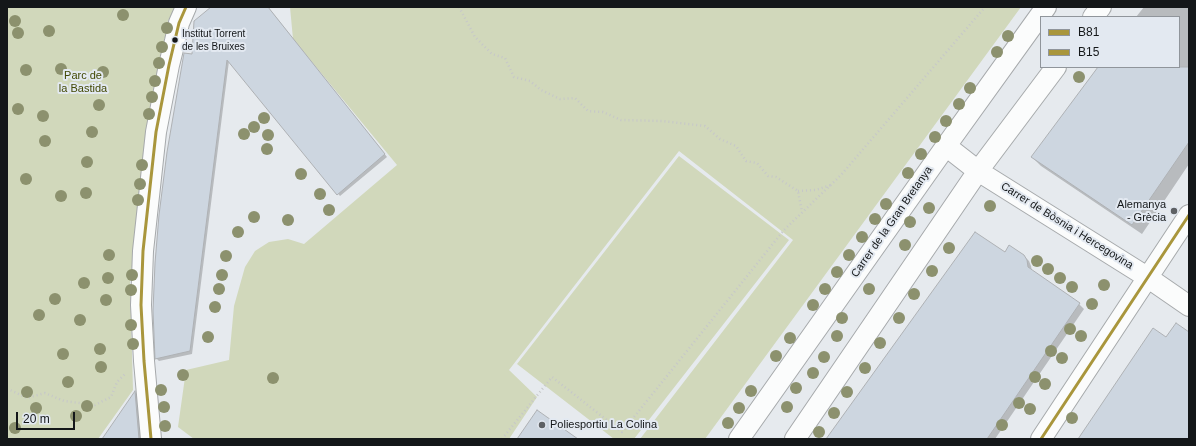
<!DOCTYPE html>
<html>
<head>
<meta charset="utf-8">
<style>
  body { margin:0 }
  #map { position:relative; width:1196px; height:446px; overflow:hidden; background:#e6eaee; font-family:Arial,sans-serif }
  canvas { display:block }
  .frame { position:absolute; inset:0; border:8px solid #141719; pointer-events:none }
  .legend { position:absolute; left:1040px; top:16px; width:140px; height:52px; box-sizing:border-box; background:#e3e9f1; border:1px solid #90959b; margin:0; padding:5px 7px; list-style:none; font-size:12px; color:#141719 }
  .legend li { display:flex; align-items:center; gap:8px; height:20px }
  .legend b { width:20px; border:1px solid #90959b }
  .scale { position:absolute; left:16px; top:412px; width:59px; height:18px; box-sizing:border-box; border:2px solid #141719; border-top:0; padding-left:5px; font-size:12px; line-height:14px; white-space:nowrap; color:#141719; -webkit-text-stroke:3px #e3e9f1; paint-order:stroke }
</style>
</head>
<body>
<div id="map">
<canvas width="1196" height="446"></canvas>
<div class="frame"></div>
<ul class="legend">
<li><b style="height:5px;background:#a9963c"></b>B81</li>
<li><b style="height:5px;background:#a9963c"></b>B15</li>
</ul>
<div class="scale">20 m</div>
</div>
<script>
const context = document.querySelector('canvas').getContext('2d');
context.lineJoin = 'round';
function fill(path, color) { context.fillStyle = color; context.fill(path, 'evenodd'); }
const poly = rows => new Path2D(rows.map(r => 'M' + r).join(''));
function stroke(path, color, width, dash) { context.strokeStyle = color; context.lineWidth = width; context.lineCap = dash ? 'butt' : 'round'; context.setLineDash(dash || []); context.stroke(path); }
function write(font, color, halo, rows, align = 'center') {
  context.font = font + ' Arial,sans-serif'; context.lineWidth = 4; context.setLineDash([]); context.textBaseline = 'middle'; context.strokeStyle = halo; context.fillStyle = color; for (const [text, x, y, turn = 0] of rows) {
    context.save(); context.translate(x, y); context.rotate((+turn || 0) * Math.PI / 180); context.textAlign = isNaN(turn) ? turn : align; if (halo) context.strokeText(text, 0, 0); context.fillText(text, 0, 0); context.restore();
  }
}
fill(poly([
  [7,7,176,7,168,21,130,280,133,390,98,439,7,439],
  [290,7,1021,7,705,439,640,439,793,240,679,151,509,370,537,397,509,439,194,439,178,427,186,370,229,360,234,306,245,267,255,251,269,242,288,239,304,244,397,165,293,39],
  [679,156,789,240,634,439,614,439,517,364]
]), '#d1d8bb');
fill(poly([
  [212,7,268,7,387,157,340,196,229,61,192,354,159,361,156,358,193,55],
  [1144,7,1189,7,1189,164,1142,234,1041,166,1032,157,1099,67,1179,67,1179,17,1136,17],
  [1005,253,1024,256,1029,261,1031,266,1032,271,1079,304,1084,309,995,439,828,439],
  [135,392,140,397,144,439,103,439]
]), '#0003');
const building = poly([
  [211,7,268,7,385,154,337,195,227,60,190,351,155,359,153,311,155,263,159,215,167,152,184,53,192,54,194,21,211,7],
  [1098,67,1189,67,1189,142,1132,225,1031,157,1098,67],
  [975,232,1005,252,1009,245,1024,255,1027,260,1028,267,1080,303,987,439,826,439,975,232],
  [1176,323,1189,332,1189,439,1078,439,1153,328,1166,337,1176,323],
  [135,391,139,439,102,439,135,391],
  [537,410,578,439,517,439,537,410]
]);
fill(building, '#cdd6e0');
stroke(building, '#aeb1b4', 1);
const minor = poly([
  [1093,17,1101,7],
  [946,146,978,171,1147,277,1189,306],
  [151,439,144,361,141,305,143,251,156,132,169,65,175,41,179,23,186,7],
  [739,439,946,146,1046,7],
  [795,439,978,171,1056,67],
  [1041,439,1189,215]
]);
stroke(minor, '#a6a9ab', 22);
stroke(poly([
  [459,7,475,37,492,54,505,58,514,77,530,81,541,90,560,99,575,98,588,111,603,112,621,120,662,121,705,126,720,139,736,146,746,161,757,163,768,176,776,177,798,191,802,212],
  [798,191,816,190,831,185],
  [7,389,8,389,27,398,45,393,64,401,95,405,111,397,117,382,125,374],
  [502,439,552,377,622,432,784,230,841,175,985,7]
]), '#c6c7c9', 2.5, [1, 3]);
stroke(minor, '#fbfcfc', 20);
stroke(poly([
  [151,439,144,361,141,305,143,251,156,132,169,65,179,23,186,7]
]), '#a9963c', 3);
stroke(poly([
  [1041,439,1189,215]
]), '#a9963c', 3);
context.fillStyle = '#8c916e';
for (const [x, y] of [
  [123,15],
  [15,21],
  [167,28],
  [49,31],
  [18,33],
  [1008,36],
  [162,47],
  [997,52],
  [159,63],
  [61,69],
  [26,70],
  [103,72],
  [1079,77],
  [155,81],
  [970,88],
  [152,97],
  [959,104],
  [99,105],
  [18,109],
  [149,114],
  [43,116],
  [264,118],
  [946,121],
  [254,127],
  [92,132],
  [244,134],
  [268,135],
  [935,137],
  [45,141],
  [267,149],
  [921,154],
  [87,162],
  [142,165],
  [908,173],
  [301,174],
  [26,179],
  [140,184],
  [86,193],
  [320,194],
  [61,196],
  [138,200],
  [886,204],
  [990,206],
  [929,208],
  [329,210],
  [254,217],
  [875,219],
  [288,220],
  [910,222],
  [238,232],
  [862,237],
  [905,245],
  [949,248],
  [109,255],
  [849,255],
  [226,256],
  [1037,261],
  [1048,269],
  [932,271],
  [837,272],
  [132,275],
  [222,275],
  [108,278],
  [1060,278],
  [84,283],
  [1104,285],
  [1072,287],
  [219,289],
  [825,289],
  [869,289],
  [131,290],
  [914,294],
  [55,299],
  [106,300],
  [1092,304],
  [813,305],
  [215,307],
  [39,315],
  [842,318],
  [899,318],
  [80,320],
  [131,325],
  [1070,329],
  [837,336],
  [1081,336],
  [208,337],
  [790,338],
  [880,343],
  [133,344],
  [100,349],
  [1051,351],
  [63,354],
  [776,356],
  [824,357],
  [1062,358],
  [101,367],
  [865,368],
  [813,373],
  [183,375],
  [1035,377],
  [273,378],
  [68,382],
  [1045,384],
  [796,388],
  [161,390],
  [751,391],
  [27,392],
  [847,392],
  [1019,403],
  [87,406],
  [164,407],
  [787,407],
  [36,408],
  [739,408],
  [1030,409],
  [834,413],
  [76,416],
  [1072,418],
  [728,423],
  [1002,425],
  [165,426],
  [15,428],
  [819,432]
]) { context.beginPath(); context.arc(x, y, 6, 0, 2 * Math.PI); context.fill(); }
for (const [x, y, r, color] of [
  [175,40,3.5,"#141719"],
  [1174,211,4,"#5e6164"],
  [542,425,4,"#5e6164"]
]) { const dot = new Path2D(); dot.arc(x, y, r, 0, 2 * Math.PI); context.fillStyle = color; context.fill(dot); stroke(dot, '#e3e9f1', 1.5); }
write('10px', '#141719', '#e3e9f1', [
  ["Institut Torrent",182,34],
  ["de les Bruixes",182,47]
], 'left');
write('11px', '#424905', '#e3e9f1', [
  ["Parc de",83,76],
  ["la Bastida",83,89]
]);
write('11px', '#141719', '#e3e9f1', [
  ["Alemanya",1166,205],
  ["- Grècia",1166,218],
  ["Poliesportiu La Colina",550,425,"left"]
], 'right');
write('11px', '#141719', '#e3e9f1', [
  ["Carrer de la Gran Bretanya",892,222,-55],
  ["Carrer de Bòsnia i Hercegovina",1067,226,32]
]);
</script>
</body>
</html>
